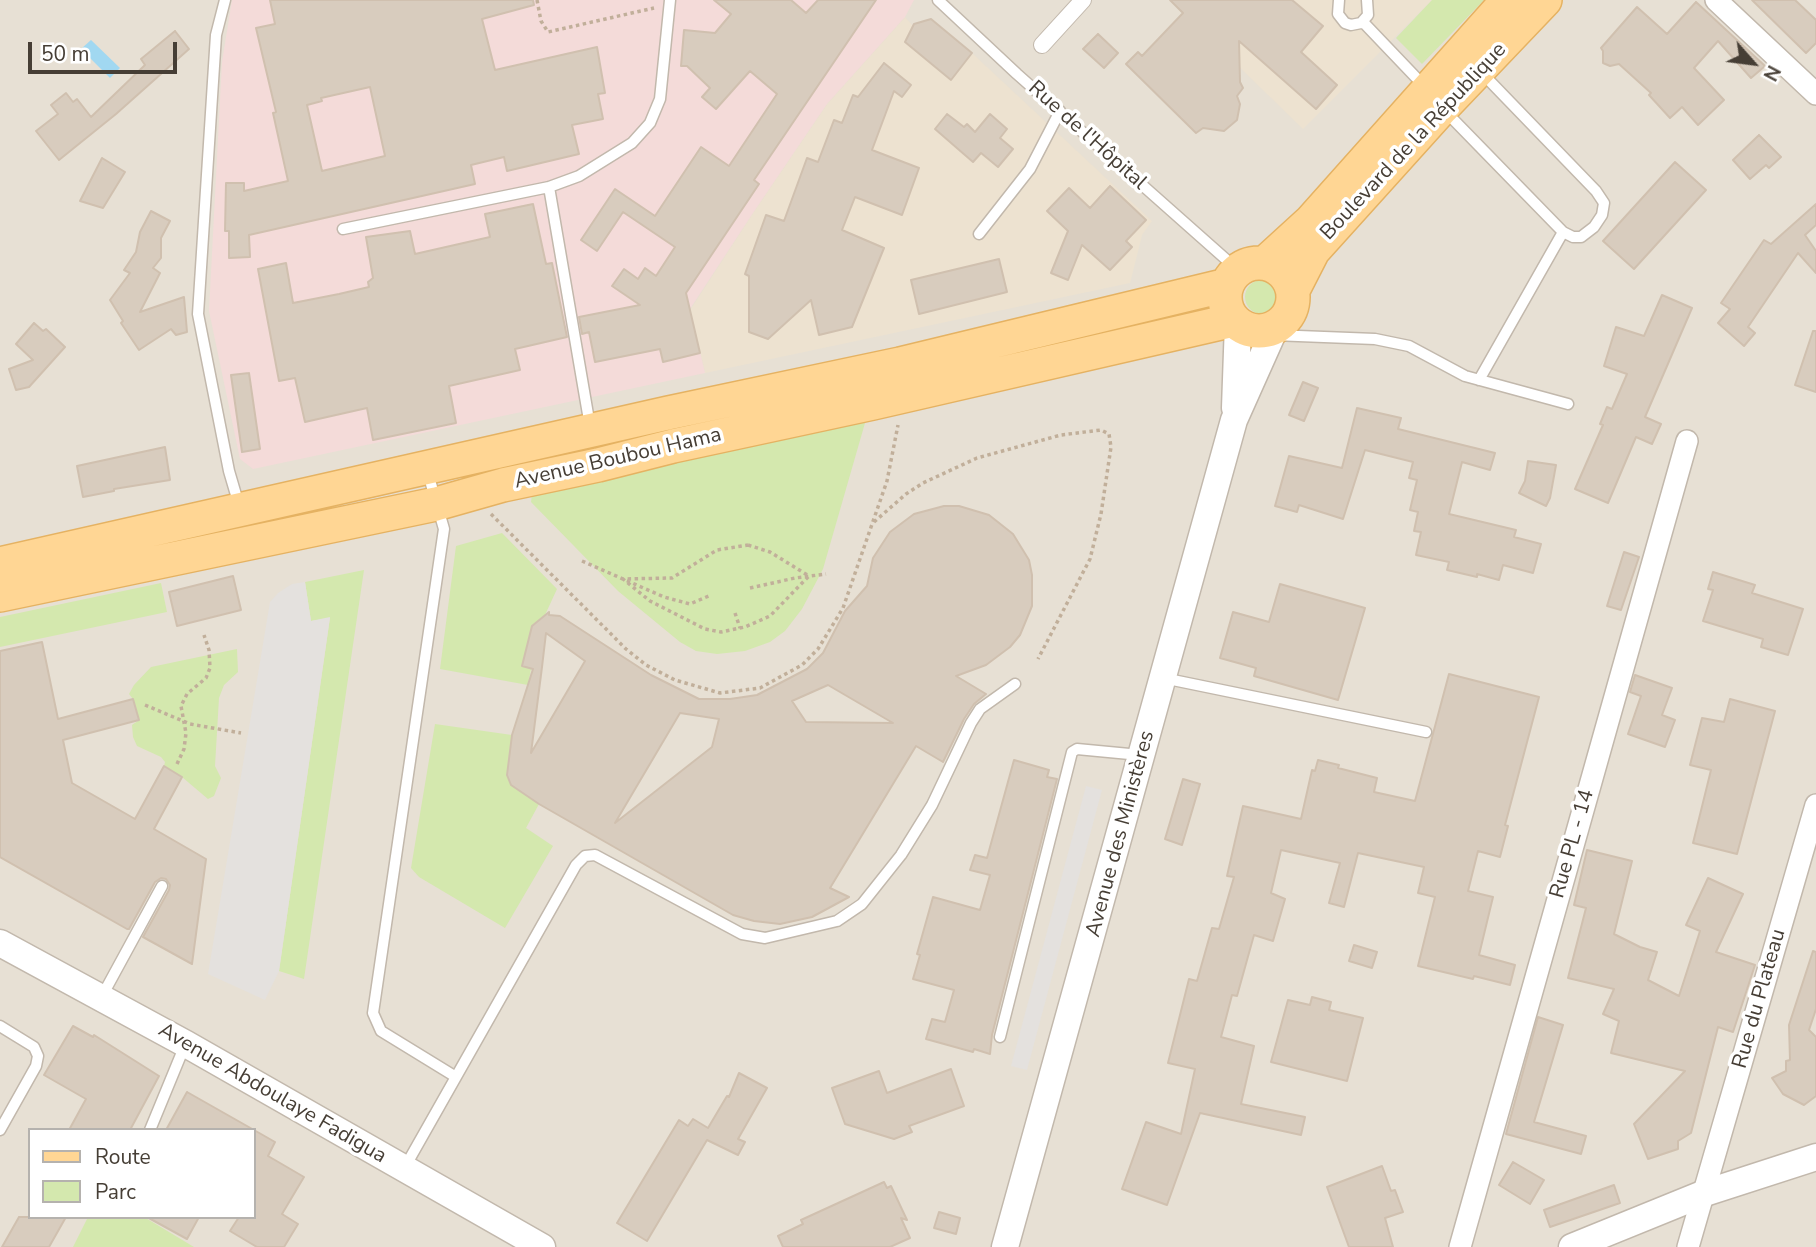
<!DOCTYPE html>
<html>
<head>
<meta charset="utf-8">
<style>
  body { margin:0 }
  #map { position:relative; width:1816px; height:1247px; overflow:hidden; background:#f3eee6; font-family:"Nunito Sans",sans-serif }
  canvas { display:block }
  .legend { position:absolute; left:28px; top:1128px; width:228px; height:91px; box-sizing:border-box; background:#fff; border:2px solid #b5b2ae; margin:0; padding:9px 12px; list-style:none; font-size:21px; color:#463e35 }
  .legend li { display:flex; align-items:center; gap:14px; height:35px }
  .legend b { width:35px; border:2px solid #b5b2ae }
  .north { position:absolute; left:1718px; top:28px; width:70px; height:70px; -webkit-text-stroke:5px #fff; paint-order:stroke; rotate:118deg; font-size:19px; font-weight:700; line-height:28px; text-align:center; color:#463e35 }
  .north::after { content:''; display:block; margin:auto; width:24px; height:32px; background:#463e35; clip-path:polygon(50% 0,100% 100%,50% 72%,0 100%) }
  .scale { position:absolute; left:28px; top:42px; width:149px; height:32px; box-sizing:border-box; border:4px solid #463e35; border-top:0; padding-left:9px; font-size:21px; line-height:24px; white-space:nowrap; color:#463e35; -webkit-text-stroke:5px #fff; paint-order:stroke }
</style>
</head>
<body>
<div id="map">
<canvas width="1816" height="1247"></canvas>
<ul class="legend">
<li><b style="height:9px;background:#ffd694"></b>Route</li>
<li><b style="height:19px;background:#d4e8ae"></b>Parc</li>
</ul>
<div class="north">N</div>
<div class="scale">50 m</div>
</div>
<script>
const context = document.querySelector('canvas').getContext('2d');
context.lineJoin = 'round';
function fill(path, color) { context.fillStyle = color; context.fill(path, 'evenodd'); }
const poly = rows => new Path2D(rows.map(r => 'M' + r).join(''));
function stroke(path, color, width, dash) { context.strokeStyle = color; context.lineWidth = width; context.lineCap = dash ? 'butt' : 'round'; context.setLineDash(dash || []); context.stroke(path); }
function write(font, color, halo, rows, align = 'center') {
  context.font = font + ' "Nunito Sans",sans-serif'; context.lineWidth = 7; context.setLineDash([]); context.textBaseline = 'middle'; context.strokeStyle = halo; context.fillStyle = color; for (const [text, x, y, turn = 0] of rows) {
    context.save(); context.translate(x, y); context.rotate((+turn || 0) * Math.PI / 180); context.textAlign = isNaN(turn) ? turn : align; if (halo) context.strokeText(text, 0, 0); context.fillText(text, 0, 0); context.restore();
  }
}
fill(poly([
  [0,0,1816,0,1816,1247,0,1247],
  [30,1130,254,1130,254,1217,30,1217]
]), '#e7e0d4');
fill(poly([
  [1187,0,1432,0,1303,129,1231,59],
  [905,17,912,25,931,19,973,54,1152,221,1142,235,1130,283,705,373,690,310,753,213,827,104]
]), '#ede2d0');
fill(poly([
  [232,0,914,0,905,17,827,104,753,213,690,309,705,373,253,469,240,459,209,311,222,62]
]), '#f4dbd9');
fill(poly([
  [1432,0,1484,0,1422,64,1396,38],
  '1245 297a17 17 0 1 1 34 0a17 17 0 1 1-34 0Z',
  [861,423,865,423,823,569,802,609,785,631,770,642,745,651,717,654,696,651,680,642,618,591,531,502,532,494],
  [502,533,557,589,545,615,532,626,523,666,531,669,528,685,440,669,456,546],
  [364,570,304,979,279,971,330,618,311,621,305,582],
  [161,583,167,612,0,647,0,617],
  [237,649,238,672,224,685,219,698,215,766,221,778,214,796,208,799,182,777,164,766,165,762,161,757,137,746,133,737,132,725,139,720,133,699,129,694,134,685,151,667],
  [435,724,512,735,507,775,511,785,539,804,526,828,553,846,505,928,419,877,411,868],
  [88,1217,144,1217,194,1247,73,1247]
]), '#d4e8ae');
fill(poly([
  [305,582,311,621,330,617,279,971,265,1000,208,974,270,602,278,593,292,584],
  [1086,786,1102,790,1027,1070,1011,1066]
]), '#e4e1de');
fill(poly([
  [91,40,120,68,110,78,81,49]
]), '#a1d8f1');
const building = poly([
  [270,0,533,0,534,5,482,19,495,70,597,47,605,93,598,94,603,119,572,125,579,154,507,171,504,157,471,165,475,184,249,235,250,257,229,258,229,231,225,231,226,183,244,183,244,191,288,181,273,113,276,112,256,28,275,24,270,0],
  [370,87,385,156,322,171,307,105,322,101,321,98,370,87],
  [714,0,791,0,806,13,818,0,876,0,754,180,759,184,686,293,700,353,663,362,660,349,595,362,589,332,582,334,579,317,640,305,612,286,624,269,638,279,645,268,656,276,675,247,623,212,597,251,581,240,615,189,655,216,701,147,729,166,777,94,750,71,716,109,702,97,710,88,687,66,681,66,684,30,715,33,731,14,714,0],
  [1170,0,1292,0,1323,26,1301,52,1337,85,1316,109,1239,41,1240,82,1243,88,1237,96,1240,104,1237,120,1224,131,1203,128,1196,133,1126,64,1138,52,1142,56,1183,13,1170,0],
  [1752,0,1795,0,1816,20,1816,43,1806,53,1752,0],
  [1696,2,1765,66,1751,78,1718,41,1694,68,1724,100,1698,125,1682,107,1670,118,1649,95,1651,93,1619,64,1610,66,1603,63,1603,51,1601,48,1637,7,1667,34,1696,2],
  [931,19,972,53,951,80,905,42,914,24,931,19],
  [175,31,189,49,116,114,59,160,36,131,58,114,51,105,66,93,73,102,77,99,91,117,145,65,141,59,175,31],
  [1098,34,1118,53,1104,68,1083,49,1098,34],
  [884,63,911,85,902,97,894,91,872,150,919,168,902,215,855,197,842,230,884,248,852,327,819,335,811,300,768,339,749,332,749,276,745,274,766,215,784,221,807,158,818,162,834,120,842,123,853,95,858,97,884,63],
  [947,114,964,127,967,124,975,132,990,114,1007,129,1000,138,1013,149,998,167,981,153,973,162,935,129,947,114],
  [1759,135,1781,157,1769,168,1766,165,1750,179,1733,160,1759,135],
  [102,158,125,172,103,208,80,201,102,158],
  [1675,162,1706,190,1634,269,1603,241,1675,162],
  [1110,186,1146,220,1126,241,1132,247,1110,270,1082,245,1068,280,1051,273,1068,231,1047,211,1069,188,1090,208,1110,186],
  [533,204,546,264,552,263,567,337,515,349,520,370,449,386,456,423,373,440,367,408,305,422,295,378,279,381,258,269,286,263,293,303,339,294,369,287,368,282,373,278,366,237,410,231,415,254,490,237,485,214,533,204],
  [1816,204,1816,225,1805,235,1816,251,1816,273,1798,253,1748,327,1755,333,1744,346,1718,323,1730,309,1721,303,1764,240,1771,244,1816,204],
  [151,211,170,221,161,238,161,258,153,268,160,273,140,312,184,297,187,332,176,335,171,329,139,350,121,323,123,321,110,300,130,273,124,270,136,252,140,232,151,211],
  [999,259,1007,292,919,314,911,280,999,259],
  [1662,295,1692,308,1645,417,1661,424,1652,444,1636,437,1608,503,1575,489,1603,425,1600,424,1607,407,1612,409,1627,374,1604,366,1616,327,1644,336,1662,295],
  [34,323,43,331,46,329,65,347,29,387,16,390,9,369,33,360,16,344,34,323],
  [1813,331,1816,331,1816,392,1795,385,1813,331],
  [249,373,260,449,242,452,231,375,249,373],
  [1303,382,1318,388,1304,421,1289,415,1303,382],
  [1357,408,1401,418,1398,429,1495,453,1490,470,1462,462,1449,514,1516,530,1514,537,1541,544,1533,573,1503,565,1499,580,1477,574,1477,577,1447,570,1449,562,1416,555,1421,532,1414,531,1418,512,1410,510,1417,480,1409,478,1413,462,1365,450,1343,519,1299,505,1297,512,1275,506,1289,456,1342,468,1357,408],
  [165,447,170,480,114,489,114,491,83,497,77,466,165,447],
  [1528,461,1556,465,1550,498,1546,506,1519,493,1525,481,1528,461],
  [944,506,959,506,989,515,1013,534,1029,560,1032,575,1032,606,1020,635,1010,647,986,665,956,676,986,694,974,704,964,719,943,762,916,746,830,888,849,897,812,917,780,924,754,921,733,915,539,804,511,785,507,775,512,735,533,669,522,666,532,626,549,612,549,615,560,616,651,675,699,699,730,699,757,695,807,669,823,653,845,611,867,586,873,558,890,532,914,514,944,506],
  [546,633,585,661,531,753,542,667,546,633],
  [828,685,893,723,806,722,792,701,828,685],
  [680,713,719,719,712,747,615,823,680,713],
  [1624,552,1639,557,1621,610,1607,606,1624,552],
  [1713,572,1755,585,1752,593,1803,609,1788,655,1761,647,1763,639,1703,621,1713,590,1708,589,1713,572],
  [233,576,241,610,177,626,169,592,233,576],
  [1280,584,1365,608,1338,700,1254,676,1256,668,1220,658,1233,612,1269,622,1280,584],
  [42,642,58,719,133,699,139,720,63,740,72,783,135,819,164,766,182,777,154,829,206,859,192,964,143,937,169,890,170,885,166,879,161,878,155,882,129,929,127,929,0,857,0,651,42,642],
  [1449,674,1539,697,1505,825,1508,826,1500,857,1478,851,1468,891,1493,897,1479,955,1515,965,1510,985,1474,976,1473,979,1418,966,1435,897,1418,893,1424,867,1358,853,1344,907,1329,903,1340,863,1281,850,1271,893,1285,899,1273,941,1254,935,1237,996,1232,995,1221,1037,1254,1046,1241,1104,1305,1117,1301,1135,1200,1113,1167,1205,1122,1189,1146,1122,1181,1134,1195,1069,1168,1063,1189,979,1197,981,1212,928,1219,929,1234,877,1227,876,1243,806,1301,819,1312,770,1315,771,1318,760,1339,765,1338,768,1377,778,1374,792,1415,801,1449,674],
  [1635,675,1672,688,1662,715,1675,720,1665,747,1628,734,1641,696,1630,692,1635,675],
  [1730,699,1775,711,1737,854,1693,843,1711,770,1690,765,1702,718,1724,722,1730,699],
  [1014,760,1049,770,1047,777,1057,779,992,1035,990,1054,974,1049,973,1052,926,1039,932,1019,945,1022,954,990,913,979,920,955,917,954,933,897,980,910,990,875,970,870,975,855,987,858,1014,760],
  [1183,779,1200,784,1182,845,1165,839,1183,779],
  [1587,850,1632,861,1614,934,1640,947,1657,952,1648,980,1679,996,1700,931,1686,925,1708,878,1743,894,1716,952,1755,965,1733,1032,1718,1027,1691,1133,1678,1141,1678,1149,1648,1159,1634,1124,1685,1071,1611,1053,1619,1021,1603,1014,1614,989,1568,978,1586,908,1574,905,1587,850],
  [1354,945,1377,952,1372,968,1349,961,1354,945],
  [1813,951,1816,952,1816,1009,1809,1030,1816,1037,1816,1096,1804,1105,1783,1094,1772,1078,1786,1071,1786,1061,1790,1060,1789,1025,1813,951],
  [1312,997,1331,1002,1329,1010,1363,1018,1347,1081,1271,1062,1288,1000,1310,1005,1312,997],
  [1538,1017,1563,1025,1534,1122,1586,1136,1581,1154,1506,1134,1538,1017],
  [73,1026,93,1037,94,1035,159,1076,130,1130,69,1130,86,1099,44,1075,73,1026],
  [951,1069,964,1106,909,1126,912,1132,894,1139,845,1124,832,1088,879,1071,887,1093,951,1069],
  [739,1073,767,1088,738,1139,745,1142,738,1155,707,1140,647,1241,617,1223,679,1120,688,1126,693,1119,708,1128,727,1096,729,1097,739,1073],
  [187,1092,254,1130,166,1130,187,1092],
  [254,1130,275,1142,268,1156,304,1177,282,1214,298,1224,284,1247,257,1247,230,1231,239,1217,254,1217,254,1130],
  [1513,1162,1544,1180,1530,1204,1499,1185,1513,1162],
  [1382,1166,1391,1191,1395,1190,1403,1212,1385,1218,1393,1247,1349,1247,1327,1187,1382,1166],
  [884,1182,887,1188,891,1186,907,1220,901,1218,910,1238,890,1247,783,1247,778,1236,803,1224,801,1220,884,1182],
  [1614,1185,1620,1203,1550,1227,1544,1210,1614,1185],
  [939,1212,960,1218,956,1234,934,1228,939,1212],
  [19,1217,66,1217,49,1247,2,1247,19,1217],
  [147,1217,199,1217,187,1239,147,1217]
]);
fill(building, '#d8ccbe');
stroke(building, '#d0c0af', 2);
const service = poly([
  [225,0,216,35,198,314,229,471,239,505],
  [938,0,1017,74,1238,270],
  [1339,0,1338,14,1345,23,1351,25,1361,23,1368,15,1367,0],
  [1363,22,1426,88],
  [1445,111,1563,232,1573,237,1581,237,1594,227,1602,215,1604,203,1596,191,1481,72],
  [549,187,590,426],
  [343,229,549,187,579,176,632,143,650,123,660,99,670,0],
  [979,234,1030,169,1060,111],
  [1273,335,1375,339,1409,346,1465,376,1568,404],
  [1479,380,1563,232],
  [427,470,444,529,373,1013,381,1031,456,1077],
  [1163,678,1426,732],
  [101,998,162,886],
  [0,1026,34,1047,38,1056,36,1066,0,1130],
  [1000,1037,1072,752,1077,749,1140,755],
  [150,1130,185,1045],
  [405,1167,576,865,585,856,595,855,742,934,765,938,837,921,862,904,901,855,932,805,971,723,980,709,1015,684]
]);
const pedestrian = poly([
  [1042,45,1083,0]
]);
const minor = poly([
  [1716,0,1816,94],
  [1460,1247,1687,441],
  [1688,1247,1816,805]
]);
const tertiary = poly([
  [1235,408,1238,323],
  [0,943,186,1044,542,1247],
  [1005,1247,1234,420,1276,326],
  [1572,1247,1705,1193,1816,1157]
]);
const primary = poly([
  [1265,263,1311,221,1508,0],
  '1225 297a34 34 0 1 1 68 0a34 34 0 1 1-68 0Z',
  [1293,290,1313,251,1442,108,1545,0],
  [0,564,668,413,900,364,1227,285],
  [0,595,436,504,503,485,598,465,673,446,873,403,1234,320]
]);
stroke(service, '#c2b8ac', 13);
stroke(pedestrian, '#c2b8ac', 18);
stroke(minor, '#c2b8ac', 24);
stroke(tertiary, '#c2b8ac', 29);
stroke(primary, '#e5b262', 36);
stroke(poly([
  [537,0,541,21,548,32,654,8],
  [491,514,626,649,646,665,675,680,720,693,760,688,802,665,818,649,843,608,887,481,898,425],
  [874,522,906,494,923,483,977,458,1061,435,1101,430,1109,434,1111,447,1101,514,1090,559,1038,659],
  [748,545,770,552,809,576,770,616,745,627,721,632,705,629,650,601,623,579,672,578,717,550,748,545],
  [582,561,664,597,690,604,711,595],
  [750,588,795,578,826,574],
  [735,613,740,628],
  [145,705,190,724,241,733],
  [177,764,184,749,186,733,181,706,187,694,206,678,210,668,209,650,204,635]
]), '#c1af9a', 3.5, [3.5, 3.5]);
stroke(service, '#fff', 10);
stroke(pedestrian, '#fff', 16);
stroke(minor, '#fff', 21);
stroke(tertiary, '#fff', 26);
stroke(primary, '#ffd694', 33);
write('21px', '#463e35', '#fff', [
  ["Rue de l'Hôpital",1087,136,42],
  ["Boulevard de la République",1414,142,-47],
  ["Avenue Boubou Hama",618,459,-13],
  ["Avenue des Ministères",1121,834,-75],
  ["Rue PL - 14",1573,844,-74],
  ["Rue du Plateau",1760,999,-74],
  ["Avenue Abdoulaye Fadigua",272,1094,30]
]);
</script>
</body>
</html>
